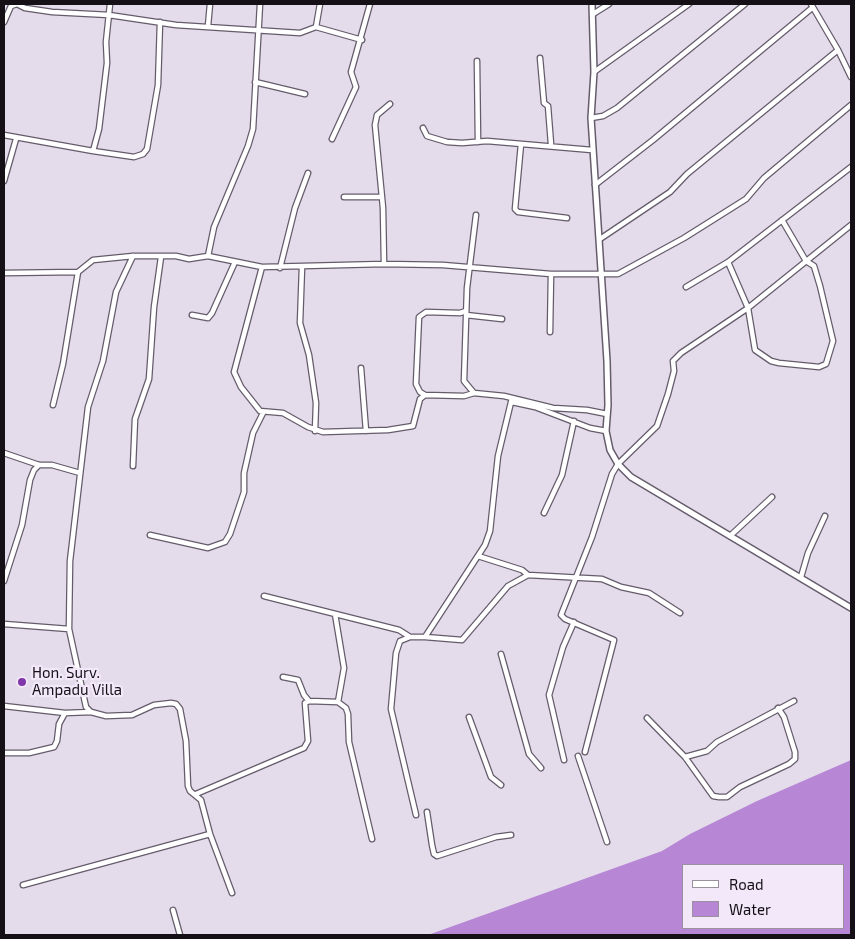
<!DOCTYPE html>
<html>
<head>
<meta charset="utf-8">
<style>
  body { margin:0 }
  #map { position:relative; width:855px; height:939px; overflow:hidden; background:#e4dbeb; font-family:"Exo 2",sans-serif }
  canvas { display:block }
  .frame { position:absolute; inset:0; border:5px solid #141016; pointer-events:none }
  .legend { position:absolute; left:682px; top:864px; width:162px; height:65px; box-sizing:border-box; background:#f2e8f9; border:1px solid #99929e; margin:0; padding:6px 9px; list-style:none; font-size:15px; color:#141016 }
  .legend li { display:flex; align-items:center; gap:10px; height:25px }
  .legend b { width:25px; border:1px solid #99929e }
</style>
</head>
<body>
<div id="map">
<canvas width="855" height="939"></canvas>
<div class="frame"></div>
<ul class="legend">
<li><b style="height:6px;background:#fff"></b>Road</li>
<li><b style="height:14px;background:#b787d6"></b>Water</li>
</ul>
</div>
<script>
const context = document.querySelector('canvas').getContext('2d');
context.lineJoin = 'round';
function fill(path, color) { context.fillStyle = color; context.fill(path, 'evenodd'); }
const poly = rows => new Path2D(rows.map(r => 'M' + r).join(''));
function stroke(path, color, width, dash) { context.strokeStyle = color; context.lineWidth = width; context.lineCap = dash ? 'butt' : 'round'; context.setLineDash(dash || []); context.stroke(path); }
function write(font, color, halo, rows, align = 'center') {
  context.font = font + ' "Exo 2",sans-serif'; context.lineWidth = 4.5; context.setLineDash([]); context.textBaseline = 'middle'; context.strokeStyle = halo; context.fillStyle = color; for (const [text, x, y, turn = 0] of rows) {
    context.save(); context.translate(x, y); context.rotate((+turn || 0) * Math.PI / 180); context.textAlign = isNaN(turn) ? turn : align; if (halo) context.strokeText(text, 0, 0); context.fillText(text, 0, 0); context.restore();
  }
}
fill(poly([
  [851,760,851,935,428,935,662,851,690,834,757,801],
  [684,865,844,865,844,928,684,928]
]), '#b787d6');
const minor = poly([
  [811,4,838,50,851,77],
  [593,14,609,4],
  [4,22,11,6,17,4,25,8,52,12,109,15,176,25,300,33,316,27,362,40],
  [208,26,210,4],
  [316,27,320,4],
  [540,58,544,103,548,106,551,144],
  [477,61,478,142],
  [594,72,689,4],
  [255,82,305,94],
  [591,118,603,116,617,108,745,4],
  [423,128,427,136,447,142,462,143,487,141,592,150],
  [4,135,93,151,134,157,143,154,147,149,158,85,160,22],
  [332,139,356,87,351,72,370,4],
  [521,144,515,209,518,212,567,218],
  [93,151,99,129,107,63,106,42,110,4],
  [4,181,16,139],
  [595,185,653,140,812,8],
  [344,197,382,197],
  [600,239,670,192,687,174,838,50],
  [133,256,116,292,103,361,88,407,70,561,69,629,86,707,91,712,106,716,132,715,154,705,171,703,176,704,180,709,186,741,188,786,190,791,201,800,210,834,232,893],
  [208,256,214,227,248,146,253,129,260,4],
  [728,262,748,308,755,350,771,361,779,363,819,367,826,364,833,341,820,286,814,266,806,261,782,220],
  [384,264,383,208,375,125,377,115,390,104],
  [262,267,234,372,241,387,260,411,283,413,308,427,323,432,388,430,413,426,420,399,425,395,464,396,474,393,504,396,553,408,587,410,607,414],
  [302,267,300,323,309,355,316,403,315,431],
  [280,268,295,208,308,173],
  [4,273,78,272,93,260,133,256,176,256,189,259,208,256,262,267,384,264,443,265,551,274,618,274,684,238,746,199,764,178,851,105],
  [686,287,728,262,851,167],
  [192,315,208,318,212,313,235,262],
  [466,315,502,319],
  [550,332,551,274],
  [361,368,366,431],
  [474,393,464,381,467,288,476,215],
  [425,395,420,392,416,384,419,317,426,312,460,313,466,311],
  [512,402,535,407,590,428,606,431],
  [53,405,63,364,78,272],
  [4,453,39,465,52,465,80,473],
  [133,466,135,419,149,379,154,307,161,257],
  [544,513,562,475,574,421],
  [150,535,208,548,225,542,230,534,244,492,244,473,253,433,263,413],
  [730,536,772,497],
  [478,556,522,570,528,575,602,579,621,587,649,593,680,613],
  [801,577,808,553,825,516],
  [4,581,22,525,30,480,34,470,39,465],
  [264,596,399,630,410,637,425,637,485,545,490,531,498,456,512,398],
  [335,614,344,668,338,702],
  [4,624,69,629],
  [410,637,400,641,396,653,391,709,416,815],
  [425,637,462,640,508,586,528,575],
  [501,654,529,754,541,768],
  [283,677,298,680,304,695,309,701],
  [4,706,65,713],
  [469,717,491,777,501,785],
  [647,718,685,757,713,796,719,797,727,797,740,787,789,764,795,759,795,752,784,717,778,708],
  [585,752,614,640,565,619,561,615,592,537,612,474,618,464,657,426,668,394,674,371,673,361,681,353,748,308,851,225],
  [4,753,29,753,54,747,57,741,59,724,65,713,91,712],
  [578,756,607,842],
  [685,757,707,751,717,742,794,701],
  [564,760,549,695,563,647,574,622],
  [196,794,304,748,308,741,305,703,309,701,338,702,346,708,348,714,349,742,372,839],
  [427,812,432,845,434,854,437,856,496,837,511,835],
  [23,885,210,834],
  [173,910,180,935]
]);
const tertiary = poly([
  [592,4,594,72,591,118,607,361,608,405,606,431,610,450,618,464,631,477,851,608]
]);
stroke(minor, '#655c6b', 7);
stroke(tertiary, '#655c6b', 8);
stroke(minor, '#fff', 4.5);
stroke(tertiary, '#fff', 5);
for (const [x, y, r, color] of [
  [22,682,5,"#8036a8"]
]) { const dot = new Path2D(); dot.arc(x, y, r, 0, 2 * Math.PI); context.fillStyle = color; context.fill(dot); stroke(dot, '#f2e8f9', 2); }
write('15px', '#141016', '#f2e8f9', [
  ["Hon. Surv.",32,673],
  ["Ampadu Villa",32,690]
], 'left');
</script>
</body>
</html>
